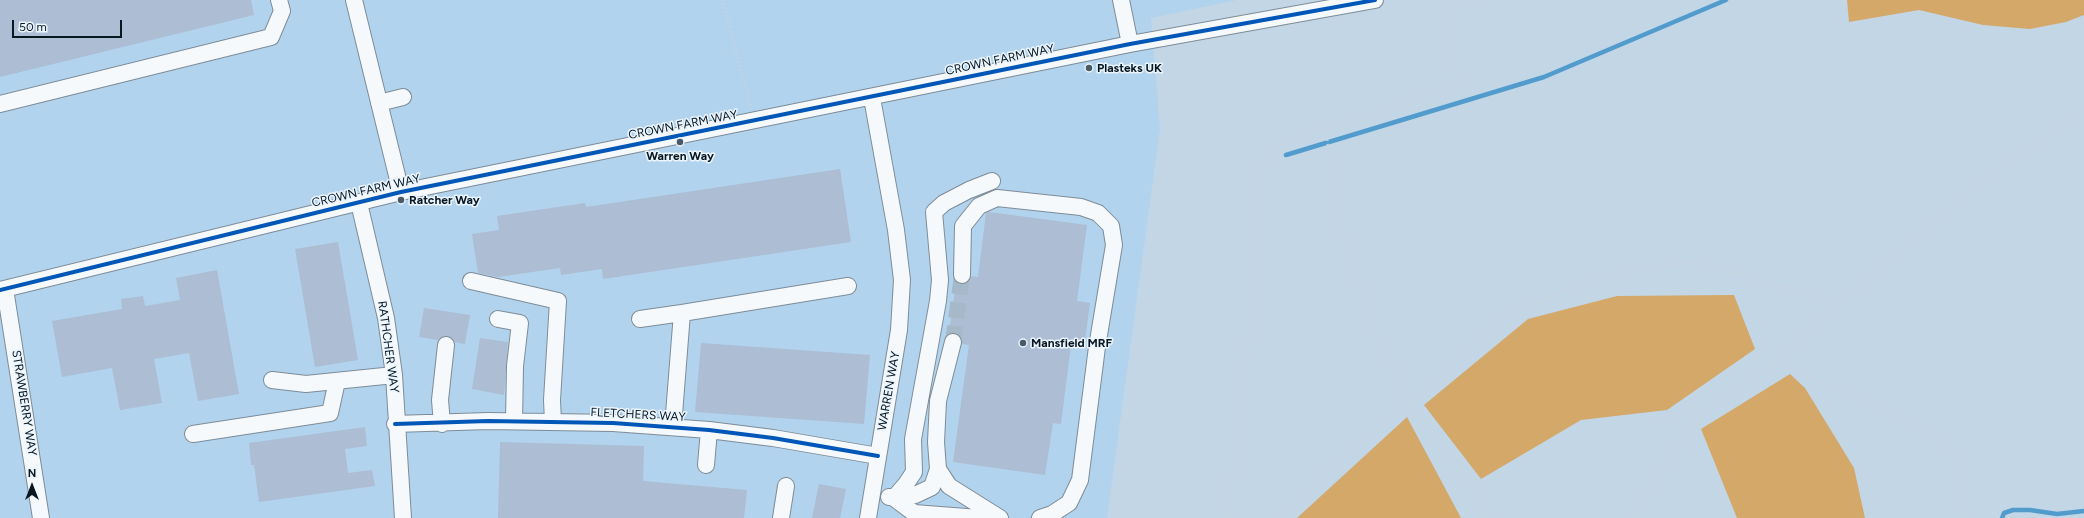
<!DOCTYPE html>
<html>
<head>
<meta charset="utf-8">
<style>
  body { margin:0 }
  #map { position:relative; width:2084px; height:518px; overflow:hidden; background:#c2d6e6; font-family:Figtree,sans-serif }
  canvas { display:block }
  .north { position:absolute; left:12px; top:466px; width:40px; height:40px; -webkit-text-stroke:3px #eaf5fe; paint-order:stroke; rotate:0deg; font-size:11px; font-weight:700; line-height:16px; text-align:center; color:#091721 }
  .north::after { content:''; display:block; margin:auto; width:14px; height:18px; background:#091721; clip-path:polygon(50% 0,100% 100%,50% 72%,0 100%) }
  .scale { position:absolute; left:12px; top:20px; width:110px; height:18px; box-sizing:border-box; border:2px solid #091721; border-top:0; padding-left:5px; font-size:12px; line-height:14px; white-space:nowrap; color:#091721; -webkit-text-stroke:3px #eaf5fe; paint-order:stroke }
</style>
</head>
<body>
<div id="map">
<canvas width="2084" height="518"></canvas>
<div class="north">N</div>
<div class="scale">50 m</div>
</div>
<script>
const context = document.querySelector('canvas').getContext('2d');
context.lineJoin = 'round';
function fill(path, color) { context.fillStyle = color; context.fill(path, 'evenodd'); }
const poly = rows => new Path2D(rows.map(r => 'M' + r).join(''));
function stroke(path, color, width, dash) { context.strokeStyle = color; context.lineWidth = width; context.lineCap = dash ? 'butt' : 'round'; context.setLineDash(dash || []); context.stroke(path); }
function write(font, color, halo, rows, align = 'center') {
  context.font = font + ' Figtree,sans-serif'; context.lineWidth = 3; context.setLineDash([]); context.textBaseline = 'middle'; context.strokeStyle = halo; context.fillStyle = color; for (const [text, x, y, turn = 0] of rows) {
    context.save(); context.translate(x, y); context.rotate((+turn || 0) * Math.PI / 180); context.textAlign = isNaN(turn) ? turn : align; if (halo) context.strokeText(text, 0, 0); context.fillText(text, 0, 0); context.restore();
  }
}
fill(poly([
  [0,0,1237,0,1151,18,1160,129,1107,518,0,518]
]), '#b2d3ed');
fill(poly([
  [1847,0,2084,0,2084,15,2066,22,2030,29,1983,25,1919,10,1849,22],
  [1734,295,1755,349,1667,410,1581,420,1481,479,1424,405,1528,319,1617,296],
  [1790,374,1805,388,1854,468,1865,518,1737,518,1701,429],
  [1407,417,1461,518,1297,518]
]), '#d4a869');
stroke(poly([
  [1286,155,1544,77,1726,0],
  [2002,518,2004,513,2013,510,2030,510,2057,514,2084,511]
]), '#519ccc', 4.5);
fill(poly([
  [0,0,251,0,254,15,0,77],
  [840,169,851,242,603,279,602,269,561,275,560,268,498,277,478,273,472,234,499,230,497,216,585,203,586,207],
  [989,212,1087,225,1077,301,1090,303,1084,347,1071,345,1061,424,1053,423,1045,475,953,462,969,345,962,344,960,336,956,333,949,334,956,282,962,284,967,283,971,276,978,277,986,213],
  [338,242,358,360,315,367,295,249],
  [217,270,239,394,198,401,189,353,154,359,162,403,120,410,112,368,62,377,52,321,122,309,121,299,143,296,145,306,180,300,176,278],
  [424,308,470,315,465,344,455,342,452,338,447,336,438,340,419,337],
  [480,338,508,342,504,395,472,389],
  [701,343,870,355,864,424,695,412],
  [365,427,367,446,345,449,348,473,372,470,375,486,259,502,254,465,251,465,249,443],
  [500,442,644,446,643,481,747,490,744,518,498,518],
  [819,484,846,489,840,518,812,518]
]), '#acbdd4');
stroke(poly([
  [953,342,962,275]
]), '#a6b9c8', 16, [16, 8]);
const minor = poly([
  [354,0,401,192],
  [1121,0,1130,44],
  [379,103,403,97],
  [0,104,271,37,282,11,279,0],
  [359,203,386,318,394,375,403,518],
  [962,275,963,226,979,206,997,198,1081,207,1098,213,1111,226,1114,245,1097,347,1080,480,1069,503,1052,514,1040,518],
  [471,281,558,301,552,400,553,422],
  [5,289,41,518],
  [0,290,401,192,1130,44,1375,0],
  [498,319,520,323,515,366,514,421],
  [640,319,682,313],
  [272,380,306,384,394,375],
  [395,424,488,421,613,423,709,430,773,438,878,456],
  [442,424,440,400,446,345],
  [673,427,682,313,848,286],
  [193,434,330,413,337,381],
  [706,465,709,430],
  [938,469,949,486,1000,518],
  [889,497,915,495,932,487,938,469,936,442,938,401,953,342],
  [781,518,786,486],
  [868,518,899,330,902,280,896,230,872,98],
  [979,518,914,513,894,498,906,484,914,472,913,439,938,301,940,280,934,212,944,203,969,190,992,181]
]);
stroke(minor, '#7d8c98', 18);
stroke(poly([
  [722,0,751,106],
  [1326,128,1335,207,1377,337,1412,403,1472,484,1488,518],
  [1654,417,1707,411],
  [1227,518,1255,286,1260,179,1265,159,1275,147,1296,138,1400,105,1459,81,1447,45,1444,23,1452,7,1482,0],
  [1282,518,1333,466,1412,403,1501,318,1596,277,1692,261,1841,303],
  [1633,518,1636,509,1671,456,1708,411,1773,362],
  [1963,518,1960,472,1945,440,1864,400,1773,362,1981,182,2084,109]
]), '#ced3d8', 2.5, [1, 3]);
stroke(minor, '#f6f9fb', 16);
stroke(poly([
  [0,290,401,192,1130,44,1375,0],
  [395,424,488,421,613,423,709,430,773,438,878,456]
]), '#0057b8', 4);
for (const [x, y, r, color] of [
  [1089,68,4,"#4a5a66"],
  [680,142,4,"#4a5a66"],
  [401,200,4,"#4a5a66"],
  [1023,343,4,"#4a5a66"]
]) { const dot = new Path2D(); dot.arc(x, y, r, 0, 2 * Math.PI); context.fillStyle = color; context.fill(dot); stroke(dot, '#eaf5fe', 1.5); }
write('12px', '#091721', '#eaf5fe', [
  ["CROWN FARM WAY",1000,60,-12],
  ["CROWN FARM WAY",683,125,-11],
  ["CROWN FARM WAY",366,191,-13],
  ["RATHCHER WAY",388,347,82],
  ["WARREN WAY",889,391,-80],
  ["STRAWBERRY WAY",24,403,81],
  ["FLETCHERS WAY",638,415,3]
]);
write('bold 12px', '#091721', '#eaf5fe', [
  ["Plasteks UK",1097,68],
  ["Warren Way",680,156,"center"],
  ["Ratcher Way",409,200],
  ["Mansfield MRF",1031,343]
], 'left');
</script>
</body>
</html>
